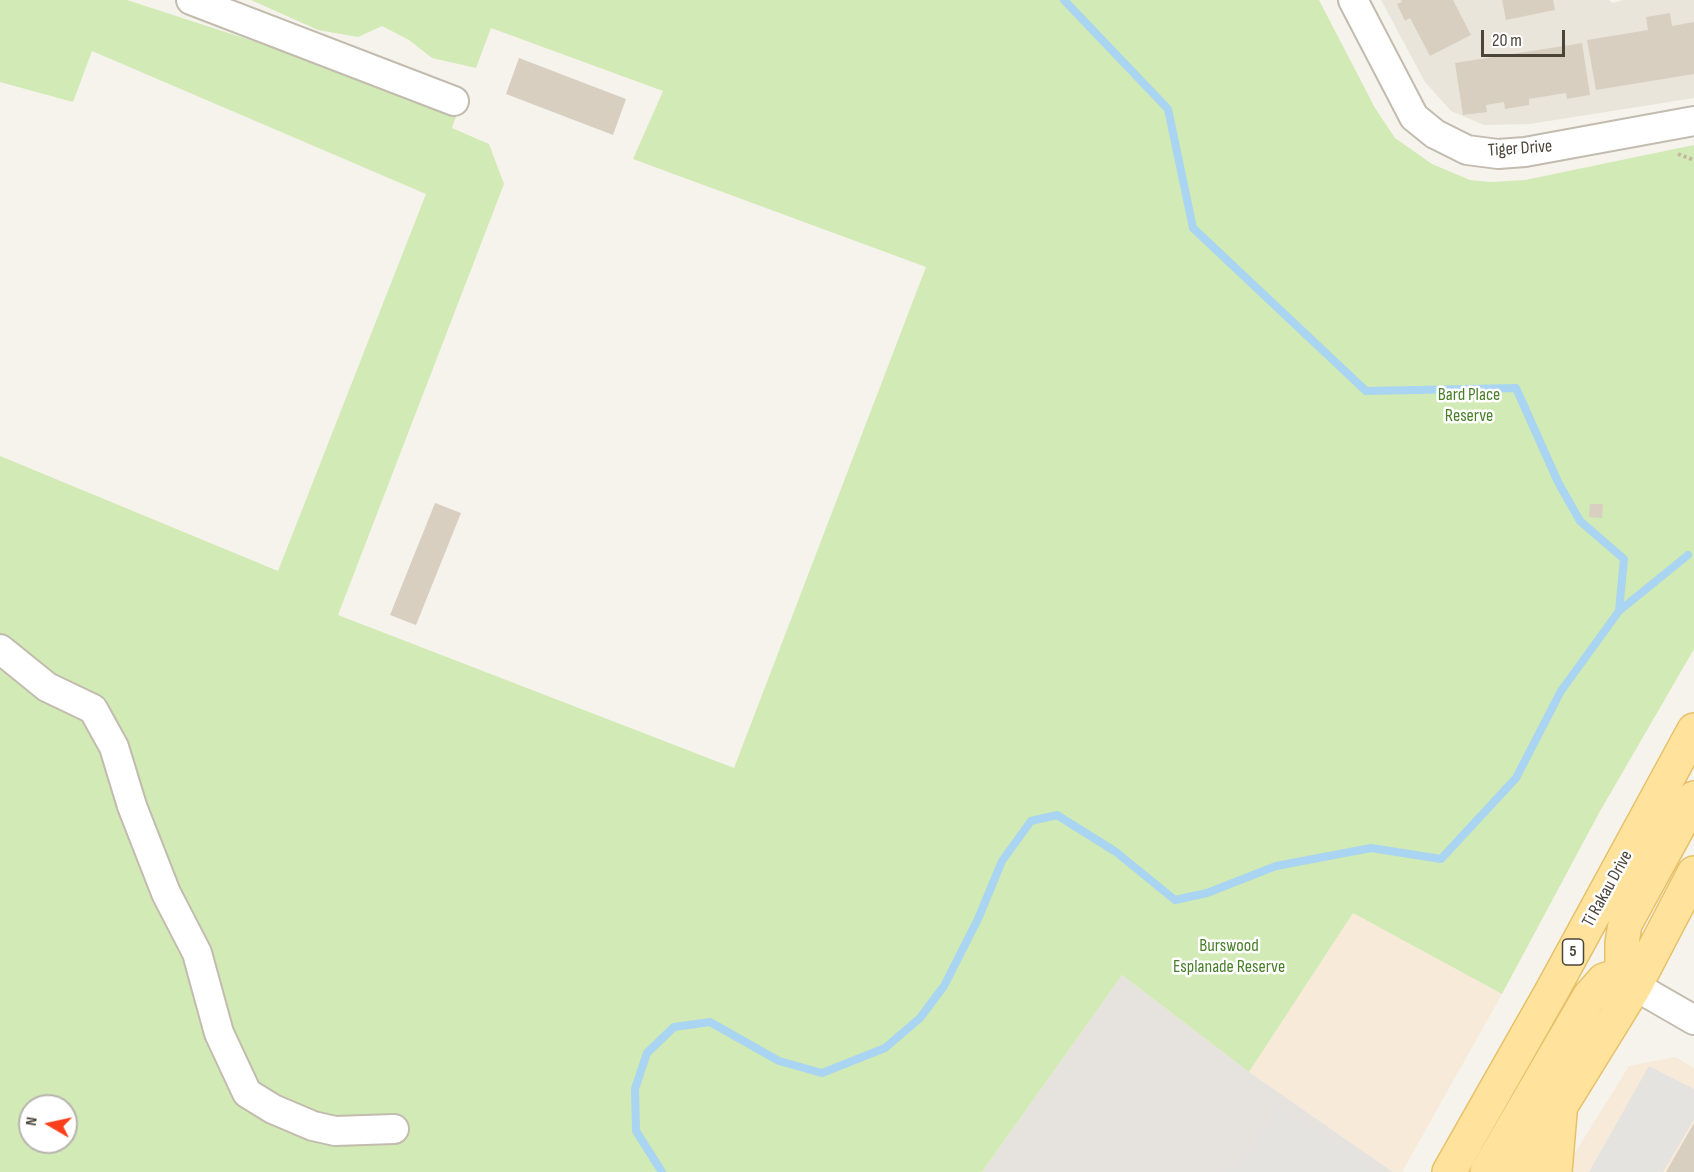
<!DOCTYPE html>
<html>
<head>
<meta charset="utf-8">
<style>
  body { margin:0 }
  #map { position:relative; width:1694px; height:1172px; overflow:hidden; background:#f6f3ec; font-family:"Sofia Sans Condensed",sans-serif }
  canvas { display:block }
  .north { position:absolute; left:18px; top:1094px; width:60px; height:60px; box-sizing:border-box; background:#fff; border:2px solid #b7b4b0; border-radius:50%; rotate:279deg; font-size:16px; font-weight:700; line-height:24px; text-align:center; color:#4b4439 }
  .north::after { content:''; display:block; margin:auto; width:21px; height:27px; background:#fc3f1d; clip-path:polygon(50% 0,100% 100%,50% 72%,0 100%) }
  .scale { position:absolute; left:1481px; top:30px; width:84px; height:27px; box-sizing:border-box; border:3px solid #4b4439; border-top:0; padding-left:8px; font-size:18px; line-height:21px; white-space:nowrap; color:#4b4439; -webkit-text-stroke:4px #fff; paint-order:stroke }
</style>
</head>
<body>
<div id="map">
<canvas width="1694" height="1172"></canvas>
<div class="north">N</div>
<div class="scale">20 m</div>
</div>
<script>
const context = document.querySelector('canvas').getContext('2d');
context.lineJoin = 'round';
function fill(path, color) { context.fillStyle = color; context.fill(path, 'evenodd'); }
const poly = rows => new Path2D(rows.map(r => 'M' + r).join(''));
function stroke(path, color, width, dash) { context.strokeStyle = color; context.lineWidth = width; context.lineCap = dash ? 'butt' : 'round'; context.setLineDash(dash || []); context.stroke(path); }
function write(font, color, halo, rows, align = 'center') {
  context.font = font + ' "Sofia Sans Condensed",sans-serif'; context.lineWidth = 5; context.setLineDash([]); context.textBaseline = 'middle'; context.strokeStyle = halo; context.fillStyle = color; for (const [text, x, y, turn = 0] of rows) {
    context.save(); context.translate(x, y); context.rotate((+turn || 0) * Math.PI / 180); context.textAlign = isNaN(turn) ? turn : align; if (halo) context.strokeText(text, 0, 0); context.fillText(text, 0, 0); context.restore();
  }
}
fill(poly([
  [1381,0,1609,0,1612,3,1624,0,1694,0,1694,98,1530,124,1484,125,1451,111,1425,82]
]), '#eae5da');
fill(poly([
  [1353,913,1502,994,1402,1172,1393,1172,1249,1072],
  [1675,1057,1694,1068,1694,1172,1563,1172,1629,1066]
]), '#f7ead8');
fill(poly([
  [1122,975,1249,1072,1393,1172,982,1172]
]), '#e6e2dd');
fill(poly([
  [0,0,127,0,459,108,452,128,489,144,504,184,338,615,734,768,926,267,633,159,663,91,491,28,476,68,432,58,409,40,382,26,358,37,318,30,251,0,1319,0,1375,108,1395,138,1432,164,1470,180,1491,182,1525,180,1694,145,1694,649,1599,813,1502,994,1353,913,1249,1072,1122,975,982,1172,0,1172,0,456,278,571,426,194,92,51,73,102,0,82],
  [30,1106,66,1106,66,1142,30,1142]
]), '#d2eab5');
fill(poly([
  [1649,1066,1694,1089,1694,1119,1663,1172,1589,1172],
  [1278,1104,1376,1164,1371,1172,1216,1172,1240,1160]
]), '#e5e3e0');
stroke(poly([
  [1619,611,1688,555],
  [662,1172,636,1131,635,1089,647,1053,674,1027,710,1022,779,1061,822,1073,885,1048,920,1018,944,986,978,919,1002,861,1031,821,1057,815,1116,852,1175,900,1207,893,1276,866,1371,848,1441,859,1516,778,1561,691,1619,611,1624,559,1580,521,1558,482,1516,388,1366,391,1193,228,1168,109,1064,0]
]), '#a9d4f2', 8);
fill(poly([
  [1401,0,1453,0,1471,35,1430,56,1410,18,1405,21,1397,4,1402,2],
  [1502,0,1553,0,1555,10,1506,20],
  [1670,13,1672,26,1694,22,1694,74,1596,90,1587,40,1648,30,1646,17],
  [1582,43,1590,95,1567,99,1566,93,1529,99,1529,105,1505,109,1504,102,1486,105,1487,112,1463,115,1455,63],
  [519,58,626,99,613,135,506,94],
  [435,503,461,513,416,625,390,615],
  [1590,504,1603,504,1602,518,1589,517],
  [1694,1123,1694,1172,1666,1172]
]), '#d8cfc1');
const minor = poly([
  [191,0,454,101],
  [1353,0,1414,117,1435,134,1467,150,1498,154,1525,152,1694,121],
  [0,649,47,687,93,709,114,747,132,806,166,893,197,953,219,1033,247,1093,273,1109,313,1126,335,1131,394,1129],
  [1635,986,1694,1020]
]);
const major = poly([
  [1635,986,1622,968,1622,943,1625,924,1694,798],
  [1449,1172,1553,989,1694,730],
  [1487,1172,1589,997,1604,980,1613,977,1623,980,1635,986],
  [1520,1172,1635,986,1694,873],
  [1555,1172,1560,1113]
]);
stroke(minor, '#c2bbae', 32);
stroke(major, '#e6c16a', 36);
stroke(poly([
  [1678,154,1694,160]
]), '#c4b79f', 4, [3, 3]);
stroke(minor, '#fff', 28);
stroke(major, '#ffe39c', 33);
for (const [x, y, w] of [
  [1573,952,21]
]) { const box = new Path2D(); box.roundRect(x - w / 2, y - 13, w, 26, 4.5); context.fillStyle = '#fff'; context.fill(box); stroke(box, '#4b4439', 1.5); }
write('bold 16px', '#4b4439', null, [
  ["5",1573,952]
]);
write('18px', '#4b4439', '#fff', [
  ["Tiger Drive",1520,149,-4],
  ["Ti Rakau Drive",1608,889,-61]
]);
write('18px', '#4a7f2a', '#fff', [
  ["Bard Place",1469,395],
  ["Reserve",1469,416],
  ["Burswood",1229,946],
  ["Esplanade Reserve",1229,967]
]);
</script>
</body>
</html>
